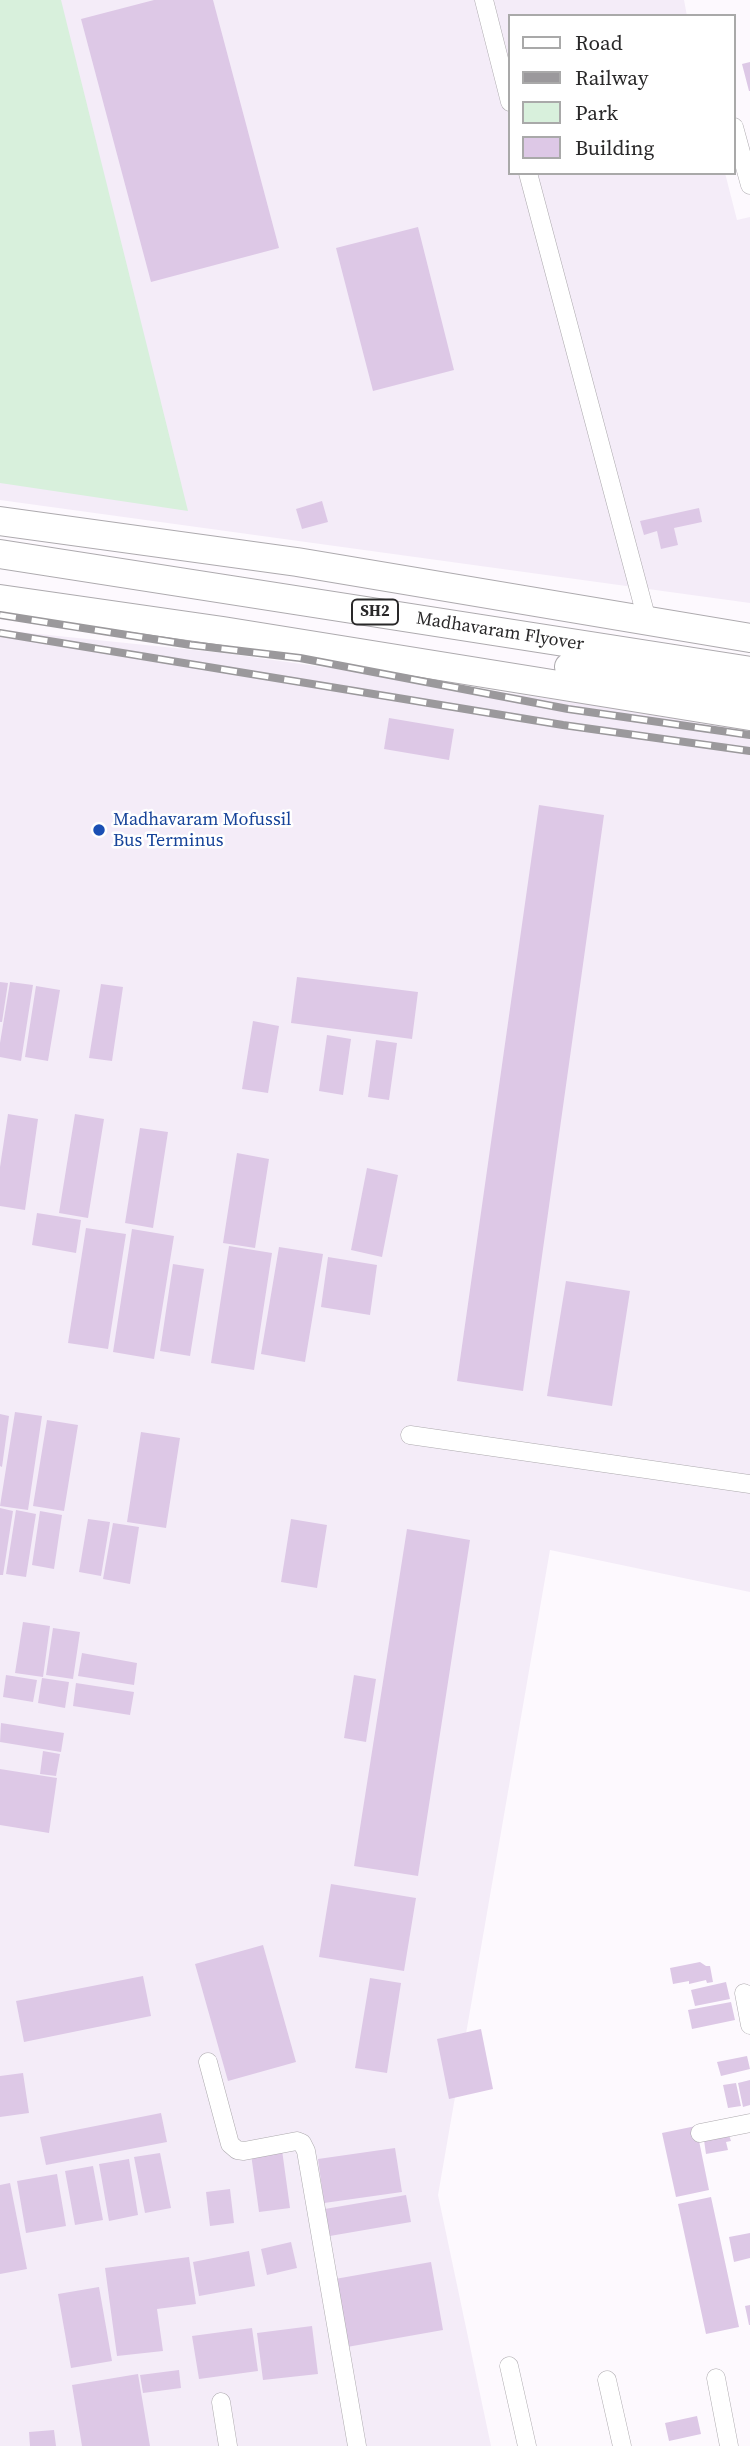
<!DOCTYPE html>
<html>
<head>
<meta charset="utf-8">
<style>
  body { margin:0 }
  #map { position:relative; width:750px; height:2446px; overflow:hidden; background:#fdf9fe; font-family:"Source Serif 4",serif }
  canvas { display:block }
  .legend { position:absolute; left:508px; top:14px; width:228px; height:161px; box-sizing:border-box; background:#fff; border:2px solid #a9a9a9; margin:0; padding:9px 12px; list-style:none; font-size:21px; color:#292829 }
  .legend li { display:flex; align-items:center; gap:14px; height:35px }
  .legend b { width:35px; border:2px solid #a9a9a9 }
</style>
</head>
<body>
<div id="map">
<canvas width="750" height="2446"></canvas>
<ul class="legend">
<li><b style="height:9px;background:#fff"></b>Road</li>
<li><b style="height:9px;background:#9b999c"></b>Railway</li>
<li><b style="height:19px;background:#d8f0dc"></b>Park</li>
<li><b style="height:19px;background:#ddc8e6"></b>Building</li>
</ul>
</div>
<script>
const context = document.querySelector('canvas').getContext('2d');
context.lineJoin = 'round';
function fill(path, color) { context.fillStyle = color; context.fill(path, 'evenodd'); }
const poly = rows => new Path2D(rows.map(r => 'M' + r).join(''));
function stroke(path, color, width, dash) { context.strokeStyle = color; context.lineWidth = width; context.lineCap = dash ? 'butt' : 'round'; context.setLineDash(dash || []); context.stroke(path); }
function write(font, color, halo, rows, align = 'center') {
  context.font = font + ' "Source Serif 4",serif'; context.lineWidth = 5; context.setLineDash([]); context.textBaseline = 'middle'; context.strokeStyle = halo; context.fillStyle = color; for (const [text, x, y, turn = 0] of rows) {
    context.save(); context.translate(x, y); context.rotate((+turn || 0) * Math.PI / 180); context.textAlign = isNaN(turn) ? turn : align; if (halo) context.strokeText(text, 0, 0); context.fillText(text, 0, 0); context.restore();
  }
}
fill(poly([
  [0,0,684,0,687,16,510,16,510,173,725,173,737,220,750,217,750,603,0,500],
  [0,630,223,653,750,727,750,1592,550,1550,438,2195,491,2446,0,2446]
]), '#f4ecf8');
fill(poly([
  [0,0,61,0,188,511,0,483]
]), '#d8f0dc');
fill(poly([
  [154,0,213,0,279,248,151,282,81,19],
  [750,62,750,91,749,91,742,64],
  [418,227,454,370,373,391,336,248],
  [322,501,328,522,302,529,296,509],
  [699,508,702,522,674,528,678,545,661,549,657,531,644,535,640,521],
  [389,718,454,729,449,760,384,749],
  [539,805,604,815,523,1391,457,1381],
  [297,977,418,992,412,1039,291,1023],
  [0,982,8,983,2,1022,0,1022],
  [10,982,33,985,21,1061,0,1057,0,1043],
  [101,984,123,987,112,1061,89,1058],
  [36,986,60,990,48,1061,25,1057],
  [253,1021,279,1026,268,1093,242,1089],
  [327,1035,351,1039,343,1095,319,1091],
  [376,1040,397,1043,389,1100,368,1097],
  [8,1114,38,1119,25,1210,0,1206,0,1167],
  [75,1114,104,1119,88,1218,59,1213],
  [140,1128,168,1132,153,1228,125,1223],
  [237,1153,269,1159,255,1248,223,1243],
  [367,1168,398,1175,382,1257,351,1250],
  [37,1213,81,1220,76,1253,32,1245],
  [86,1228,126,1234,108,1349,68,1343],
  [132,1229,174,1236,154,1359,113,1352],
  [229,1246,272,1253,254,1370,211,1363],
  [279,1247,323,1254,305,1362,261,1354],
  [328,1257,377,1265,370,1315,321,1307],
  [173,1264,204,1269,190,1356,160,1351],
  [566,1281,630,1291,612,1406,547,1396],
  [15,1412,42,1416,28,1510,0,1506],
  [0,1414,9,1416,2,1467,0,1466],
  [47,1420,78,1425,64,1511,33,1506],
  [141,1432,180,1438,166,1528,127,1522],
  [0,1508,13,1511,3,1575,0,1575],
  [16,1510,36,1514,26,1577,6,1574],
  [40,1511,62,1515,54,1569,32,1565],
  [88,1519,110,1522,101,1576,79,1572],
  [291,1519,327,1525,317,1588,281,1582],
  [113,1523,139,1527,130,1584,103,1579],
  [407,1529,470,1540,418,1876,354,1866],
  [23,1622,50,1626,43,1677,15,1673],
  [53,1628,80,1632,73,1679,46,1675],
  [82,1653,137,1663,134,1685,78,1676],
  [6,1675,37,1680,33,1702,3,1697],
  [354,1675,376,1679,366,1742,344,1738],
  [42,1678,69,1682,65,1708,38,1703],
  [76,1683,134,1692,130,1715,73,1706],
  [1,1723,64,1733,61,1752,0,1742],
  [43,1751,60,1754,56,1776,40,1774],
  [0,1769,57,1778,49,1833,0,1825],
  [331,1884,416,1898,404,1971,319,1957],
  [263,1945,296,2062,228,2081,195,1964],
  [700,1962,706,1966,710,1966,713,1982,707,1983,706,1980,689,1984,689,1981,673,1984,670,1968],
  [143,1976,151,2016,24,2042,16,2001],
  [370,1978,401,1983,387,2073,355,2068],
  [726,1982,730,1999,695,2006,691,1990],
  [731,2002,735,2020,692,2029,688,2010],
  [481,2029,493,2089,449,2099,437,2039],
  [747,2056,750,2069,721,2076,717,2062],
  [23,2073,29,2113,0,2117,0,2076],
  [750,2080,750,2105,743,2107,738,2083],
  [736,2083,741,2106,728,2108,723,2085],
  [161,2113,167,2142,46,2165,40,2137],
  [696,2126,709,2190,676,2197,662,2133],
  [729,2135,731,2141,726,2142,728,2150,706,2154,704,2140],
  [395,2148,402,2192,324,2203,318,2159],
  [282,2150,290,2208,259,2212,251,2154],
  [160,2153,171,2208,145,2213,134,2157],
  [129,2159,138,2215,109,2221,99,2164],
  [93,2166,103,2220,75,2225,65,2171],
  [57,2174,66,2226,26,2233,17,2181],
  [10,2183,27,2269,0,2274,0,2185],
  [230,2189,234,2223,210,2226,206,2192],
  [406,2195,411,2222,324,2237,319,2210],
  [711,2197,739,2327,706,2334,678,2204],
  [750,2233,750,2258,734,2262,729,2237],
  [291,2242,297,2268,267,2275,261,2249],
  [249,2251,255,2286,199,2296,193,2262],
  [189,2257,196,2304,157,2309,163,2351,117,2356,105,2268],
  [431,2262,443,2330,347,2347,335,2279],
  [99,2287,112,2361,71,2368,58,2294],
  [750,2305,750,2325,749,2325,745,2306],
  [312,2326,318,2374,263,2380,257,2333],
  [252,2328,258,2371,199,2379,192,2336],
  [179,2370,181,2388,143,2393,140,2375],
  [138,2374,150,2446,82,2446,72,2385],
  [697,2416,701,2434,669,2441,665,2423],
  [54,2430,56,2446,30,2446,29,2432]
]), '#ddc8e6');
const minor = poly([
  [484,0,510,102],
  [734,127,750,185],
  [528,173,647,620],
  [410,1435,750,1484],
  [744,1993,750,2025],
  [208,2062,230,2144,237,2150,244,2151,297,2141,302,2143,306,2151,357,2446],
  [700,2133,750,2123],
  [509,2366,527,2446],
  [716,2378,729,2446],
  [607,2380,622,2446],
  [221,2402,228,2446]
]);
const primary = poly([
  [0,521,297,562,750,638],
  [0,554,750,671],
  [0,599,223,631,750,716],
  [569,667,750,691]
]);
stroke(minor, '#adaaae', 19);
stroke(primary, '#adaaae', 30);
stroke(minor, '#fff', 18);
stroke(primary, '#fff', 28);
const rail = poly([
  [0,615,191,645,300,658,568,709,750,735],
  [0,633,563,725,750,751]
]);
stroke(rail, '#9b999c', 8);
stroke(rail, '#fff', 5, [16]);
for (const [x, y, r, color] of [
  [99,830,7,"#1a4fb4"]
]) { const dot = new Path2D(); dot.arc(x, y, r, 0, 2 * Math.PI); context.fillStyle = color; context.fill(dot); stroke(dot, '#fff', 2.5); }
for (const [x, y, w] of [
  [375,612,46]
]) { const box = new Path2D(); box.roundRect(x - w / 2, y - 12.5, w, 25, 5); context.fillStyle = '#fff'; context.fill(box); stroke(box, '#292829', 2); }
write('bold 16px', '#292829', null, [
  ["SH2",375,612]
]);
write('18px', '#292829', '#fff', [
  ["Madhavaram Flyover",500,632,9]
]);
write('18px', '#164399', '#fff', [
  ["Madhavaram Mofussil",113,820],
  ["Bus Terminus",113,841]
], 'left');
</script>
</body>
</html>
